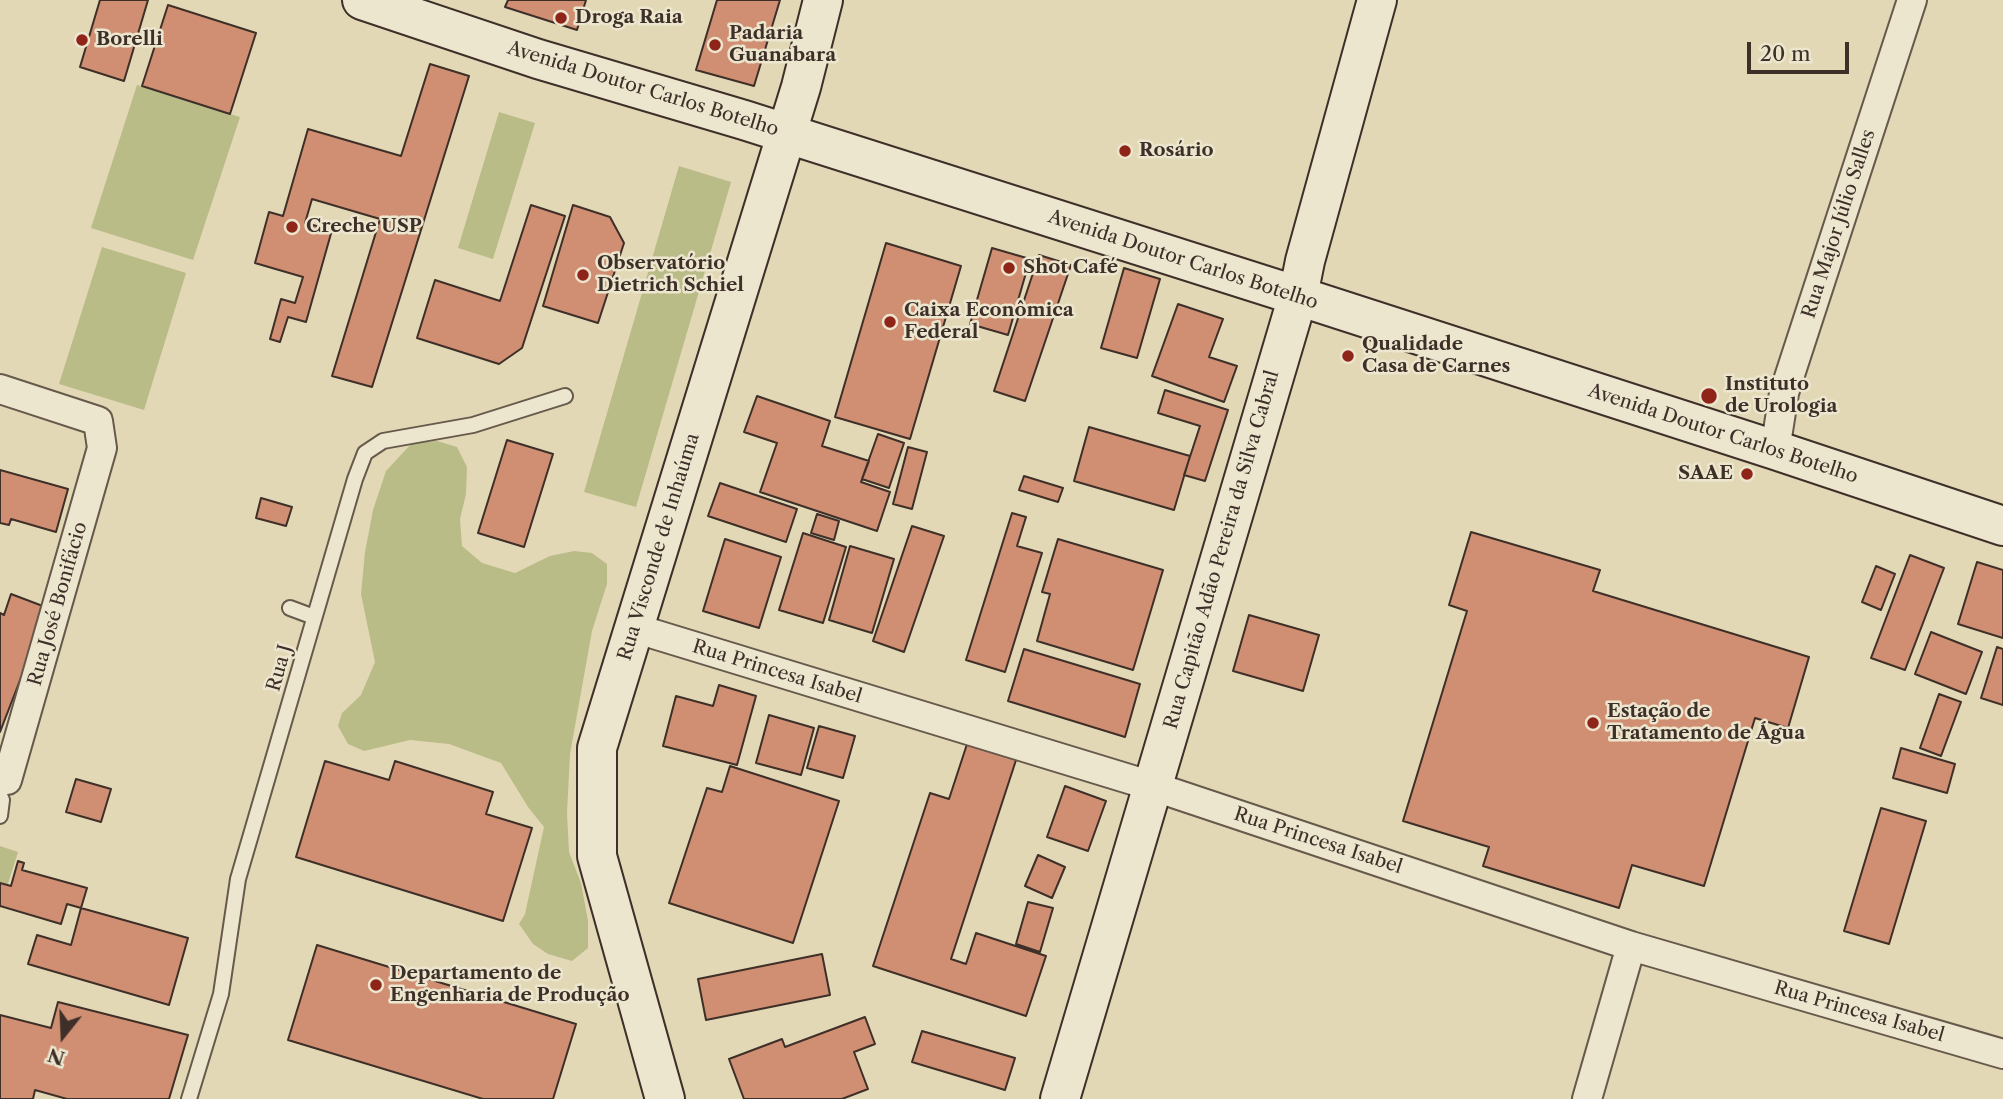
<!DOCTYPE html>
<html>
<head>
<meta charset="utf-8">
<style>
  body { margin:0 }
  #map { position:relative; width:2003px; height:1099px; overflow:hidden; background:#e2d8b5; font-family:"Libre Caslon Text",serif }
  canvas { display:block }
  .north { position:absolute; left:28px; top:1001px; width:70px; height:70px; -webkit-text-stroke:5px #ece6cf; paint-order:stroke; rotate:198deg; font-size:19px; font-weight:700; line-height:28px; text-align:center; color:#3e2f28 }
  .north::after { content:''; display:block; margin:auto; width:24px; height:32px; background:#3e2f28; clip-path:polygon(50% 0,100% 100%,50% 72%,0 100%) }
  .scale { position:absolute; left:1747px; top:42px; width:102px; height:32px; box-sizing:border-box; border:4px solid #3e2f28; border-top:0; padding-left:9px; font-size:21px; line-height:24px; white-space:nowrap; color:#3e2f28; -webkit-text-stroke:5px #ece6cf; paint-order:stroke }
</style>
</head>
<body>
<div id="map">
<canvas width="2003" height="1099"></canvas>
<div class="north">N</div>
<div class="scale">20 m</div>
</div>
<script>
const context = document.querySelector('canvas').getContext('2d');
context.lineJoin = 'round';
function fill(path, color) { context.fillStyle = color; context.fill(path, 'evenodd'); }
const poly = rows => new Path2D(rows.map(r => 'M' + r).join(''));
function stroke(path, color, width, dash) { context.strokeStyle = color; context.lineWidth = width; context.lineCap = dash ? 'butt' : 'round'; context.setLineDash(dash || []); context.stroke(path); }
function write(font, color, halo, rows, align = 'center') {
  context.font = font + ' "Libre Caslon Text",serif'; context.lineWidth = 5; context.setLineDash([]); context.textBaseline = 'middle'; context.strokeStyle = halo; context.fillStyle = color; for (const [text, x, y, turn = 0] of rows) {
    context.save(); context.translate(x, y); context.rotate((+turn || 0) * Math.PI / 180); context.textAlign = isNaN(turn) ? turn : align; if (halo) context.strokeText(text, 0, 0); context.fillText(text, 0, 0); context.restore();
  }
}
fill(poly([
  [137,85,240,117,193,260,91,228],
  [499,112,535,123,493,259,458,248],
  [679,166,731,182,636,507,584,492],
  [102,247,186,273,144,410,59,384],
  [437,441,457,447,467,467,466,494,460,519,462,546,482,563,515,573,550,556,574,551,592,553,607,564,607,584,592,631,570,754,567,813,569,852,581,883,588,921,588,948,572,961,548,954,533,944,519,924,525,914,544,827,528,807,501,763,449,744,410,740,364,751,348,744,338,726,342,713,361,695,375,662,361,594,365,552,373,510,386,471,412,443],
  [0,846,18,852,0,909]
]), '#babc88');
const building = poly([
  [100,0,148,0,124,81,80,67,100,0],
  [508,0,586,0,577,30,505,7,508,0],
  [717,0,780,0,754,86,696,70,717,0],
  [168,5,256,33,230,114,142,86,168,5],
  [430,64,469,76,372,387,332,376,380,219,312,199,305,223,332,230,306,322,288,317,280,342,270,339,281,299,295,303,303,277,255,263,269,212,283,216,308,129,401,156,430,64],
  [531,205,565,216,522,348,499,364,417,338,435,280,500,301,531,205],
  [573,205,610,217,624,243,598,323,543,306,573,205],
  [886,243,961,266,910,439,835,417,886,243],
  [992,248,1030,259,1008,335,970,324,992,248],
  [1039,255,1071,265,1025,401,994,391,1039,255],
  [1124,268,1160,279,1137,358,1101,348,1124,268],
  [1178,304,1223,319,1209,357,1237,366,1224,402,1152,376,1178,304],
  [1165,390,1228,410,1205,481,1184,475,1200,426,1158,413,1165,390],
  [757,396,830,421,822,446,869,461,861,482,890,492,877,531,760,492,777,443,744,432,757,396],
  [1089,427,1190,456,1174,510,1074,481,1089,427],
  [878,434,904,443,889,488,862,479,878,434],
  [507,440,553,454,524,547,478,533,507,440],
  [908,447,927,452,912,509,893,504,908,447],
  [0,470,68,489,56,532,11,519,9,525,0,523,0,470],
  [1024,476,1063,488,1058,502,1019,490,1024,476],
  [720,483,797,509,786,542,708,516,720,483],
  [261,498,292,507,286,526,256,518,261,498],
  [1012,513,1026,517,1017,546,1042,553,1005,672,966,660,1012,513],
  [817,514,839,521,834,540,811,533,817,514],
  [912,526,944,536,904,652,873,641,912,526],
  [1471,532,1600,570,1593,591,1809,657,1788,728,1755,718,1704,886,1632,865,1619,908,1483,866,1489,847,1403,821,1467,611,1449,605,1471,532],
  [803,533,846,547,823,623,779,610,803,533],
  [725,539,781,557,759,628,703,611,725,539],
  [1058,539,1163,570,1133,670,1037,641,1050,594,1042,592,1058,539],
  [850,546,894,559,872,633,829,620,850,546],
  [1910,555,1944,568,1905,670,1871,658,1910,555],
  [1977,562,2003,570,2003,638,1958,624,1977,562],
  [1876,566,1895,574,1881,610,1862,602,1876,566],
  [11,594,48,608,0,732,0,613,4,615,11,594],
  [1249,615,1319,635,1303,691,1233,671,1249,615],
  [1931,632,1982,652,1966,694,1915,674,1931,632],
  [1997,647,2003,649,2003,705,1981,698,1997,647],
  [1024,649,1140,684,1125,737,1008,701,1024,649],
  [719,685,756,696,737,765,663,746,676,696,713,706,719,685],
  [1939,694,1961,702,1941,756,1920,748,1939,694],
  [769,715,814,728,801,775,756,763,769,715],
  [819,726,855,736,843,778,807,768,819,726],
  [969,738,1018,754,951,959,966,964,976,933,1046,956,1026,1016,873,966,930,793,949,799,969,738],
  [1901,748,1955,764,1947,793,1893,778,1901,748],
  [325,761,389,780,395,761,493,792,486,814,532,828,503,921,296,857,325,761],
  [730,766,839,801,793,943,669,903,707,788,722,792,730,766],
  [76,779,111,789,101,822,66,812,76,779],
  [1065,786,1106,801,1088,851,1047,837,1065,786],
  [1881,808,1926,821,1889,944,1844,931,1881,808],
  [1038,855,1065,867,1052,898,1025,886,1038,855],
  [18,861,24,863,22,870,87,888,81,908,67,904,61,924,0,906,0,883,11,886,18,861],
  [1028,902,1053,908,1040,952,1016,944,1028,902],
  [81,908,188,938,169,1005,28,964,37,935,71,945,81,908],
  [317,945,576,1024,553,1099,483,1099,288,1040,317,945],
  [822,954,830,995,706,1020,698,979,822,954],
  [58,1002,188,1035,169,1099,67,1099,35,1090,33,1099,0,1099,0,1015,51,1028,58,1002],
  [865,1017,875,1044,854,1052,868,1089,842,1099,744,1099,729,1059,782,1039,785,1047,865,1017],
  [922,1031,1015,1058,1005,1090,912,1062,922,1031]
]);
fill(building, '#d08f72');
stroke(building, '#3e2f28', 2);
const lane = poly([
  [290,608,314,617],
  [0,796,2,800,0,816],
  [189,1099,221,994,238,879,355,479,365,453,383,441,473,425,565,396]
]);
const street = poly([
  [0,389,98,421,102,448,7,780,0,781],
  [1775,450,1784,393,1912,0],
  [634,628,1152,786,1631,946,2003,1054],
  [1587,1099,1631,946]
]);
const secondary = poly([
  [362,0,538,59,744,120,1298,296,1775,450,2003,526],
  [665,1099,597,856,597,748,801,87,823,0],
  [1060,1099,1298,296,1305,261,1377,0]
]);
stroke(lane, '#67594b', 18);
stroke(street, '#67594b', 32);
stroke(secondary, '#3e2f28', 42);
stroke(lane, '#ece6cf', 14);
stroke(street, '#ece6cf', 28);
stroke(secondary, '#ece6cf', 38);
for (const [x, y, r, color] of [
  [561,18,7,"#8f2418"],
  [82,40,7,"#8f2418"],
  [715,45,7,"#8f2418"],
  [1125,151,7,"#8f2418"],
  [292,227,7,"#8f2418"],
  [1009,268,7,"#8f2418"],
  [583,275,7,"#8f2418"],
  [890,322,7,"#8f2418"],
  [1348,356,7,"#8f2418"],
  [1709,396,9,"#8f2418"],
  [1747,474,7,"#8f2418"],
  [1593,723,7,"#8f2418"],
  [376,985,7,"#8f2418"]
]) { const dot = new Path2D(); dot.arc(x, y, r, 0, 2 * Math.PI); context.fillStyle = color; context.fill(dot); stroke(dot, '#ece6cf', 2.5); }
write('bold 19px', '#3e2f28', '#ece6cf', [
  ["Droga Raia",575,18],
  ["Padaria",729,34],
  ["Guanabara",729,56],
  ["Borelli",96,40],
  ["Rosário",1139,151],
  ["Creche USP",306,227],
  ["Observatório",597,264],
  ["Dietrich Schiel",597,286],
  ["Shot Café",1023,268],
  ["Caixa Econômica",904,311],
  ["Federal",904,333],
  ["Qualidade",1362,345],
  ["Casa de Carnes",1362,367],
  ["Instituto",1725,385],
  ["de Urologia",1725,407],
  ["SAAE",1733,474,"right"],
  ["Estação de",1607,712],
  ["Tratamento de Água",1607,734],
  ["Departamento de",390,974],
  ["Engenharia de Produção",390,996]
], 'left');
write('19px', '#3e2f28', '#ece6cf', [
  ["Avenida Doutor Carlos Botelho",643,89,17],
  ["Rua Major Júlio Salles",1839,224,-72],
  ["Avenida Doutor Carlos Botelho",1183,260,18],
  ["Avenida Doutor Carlos Botelho",1723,434,18],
  ["Rua Visconde de Inhaúma",659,547,-73],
  ["Rua Capitão Adão Pereira da Silva Cabral",1222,550,-74],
  ["Rua José Bonifácio",58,604,-74],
  ["Rua J",280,668,-74],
  ["Rua Princesa Isabel",777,672,17],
  ["Rua Princesa Isabel",1318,841,18],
  ["Rua Princesa Isabel",1859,1012,16]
]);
</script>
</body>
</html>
